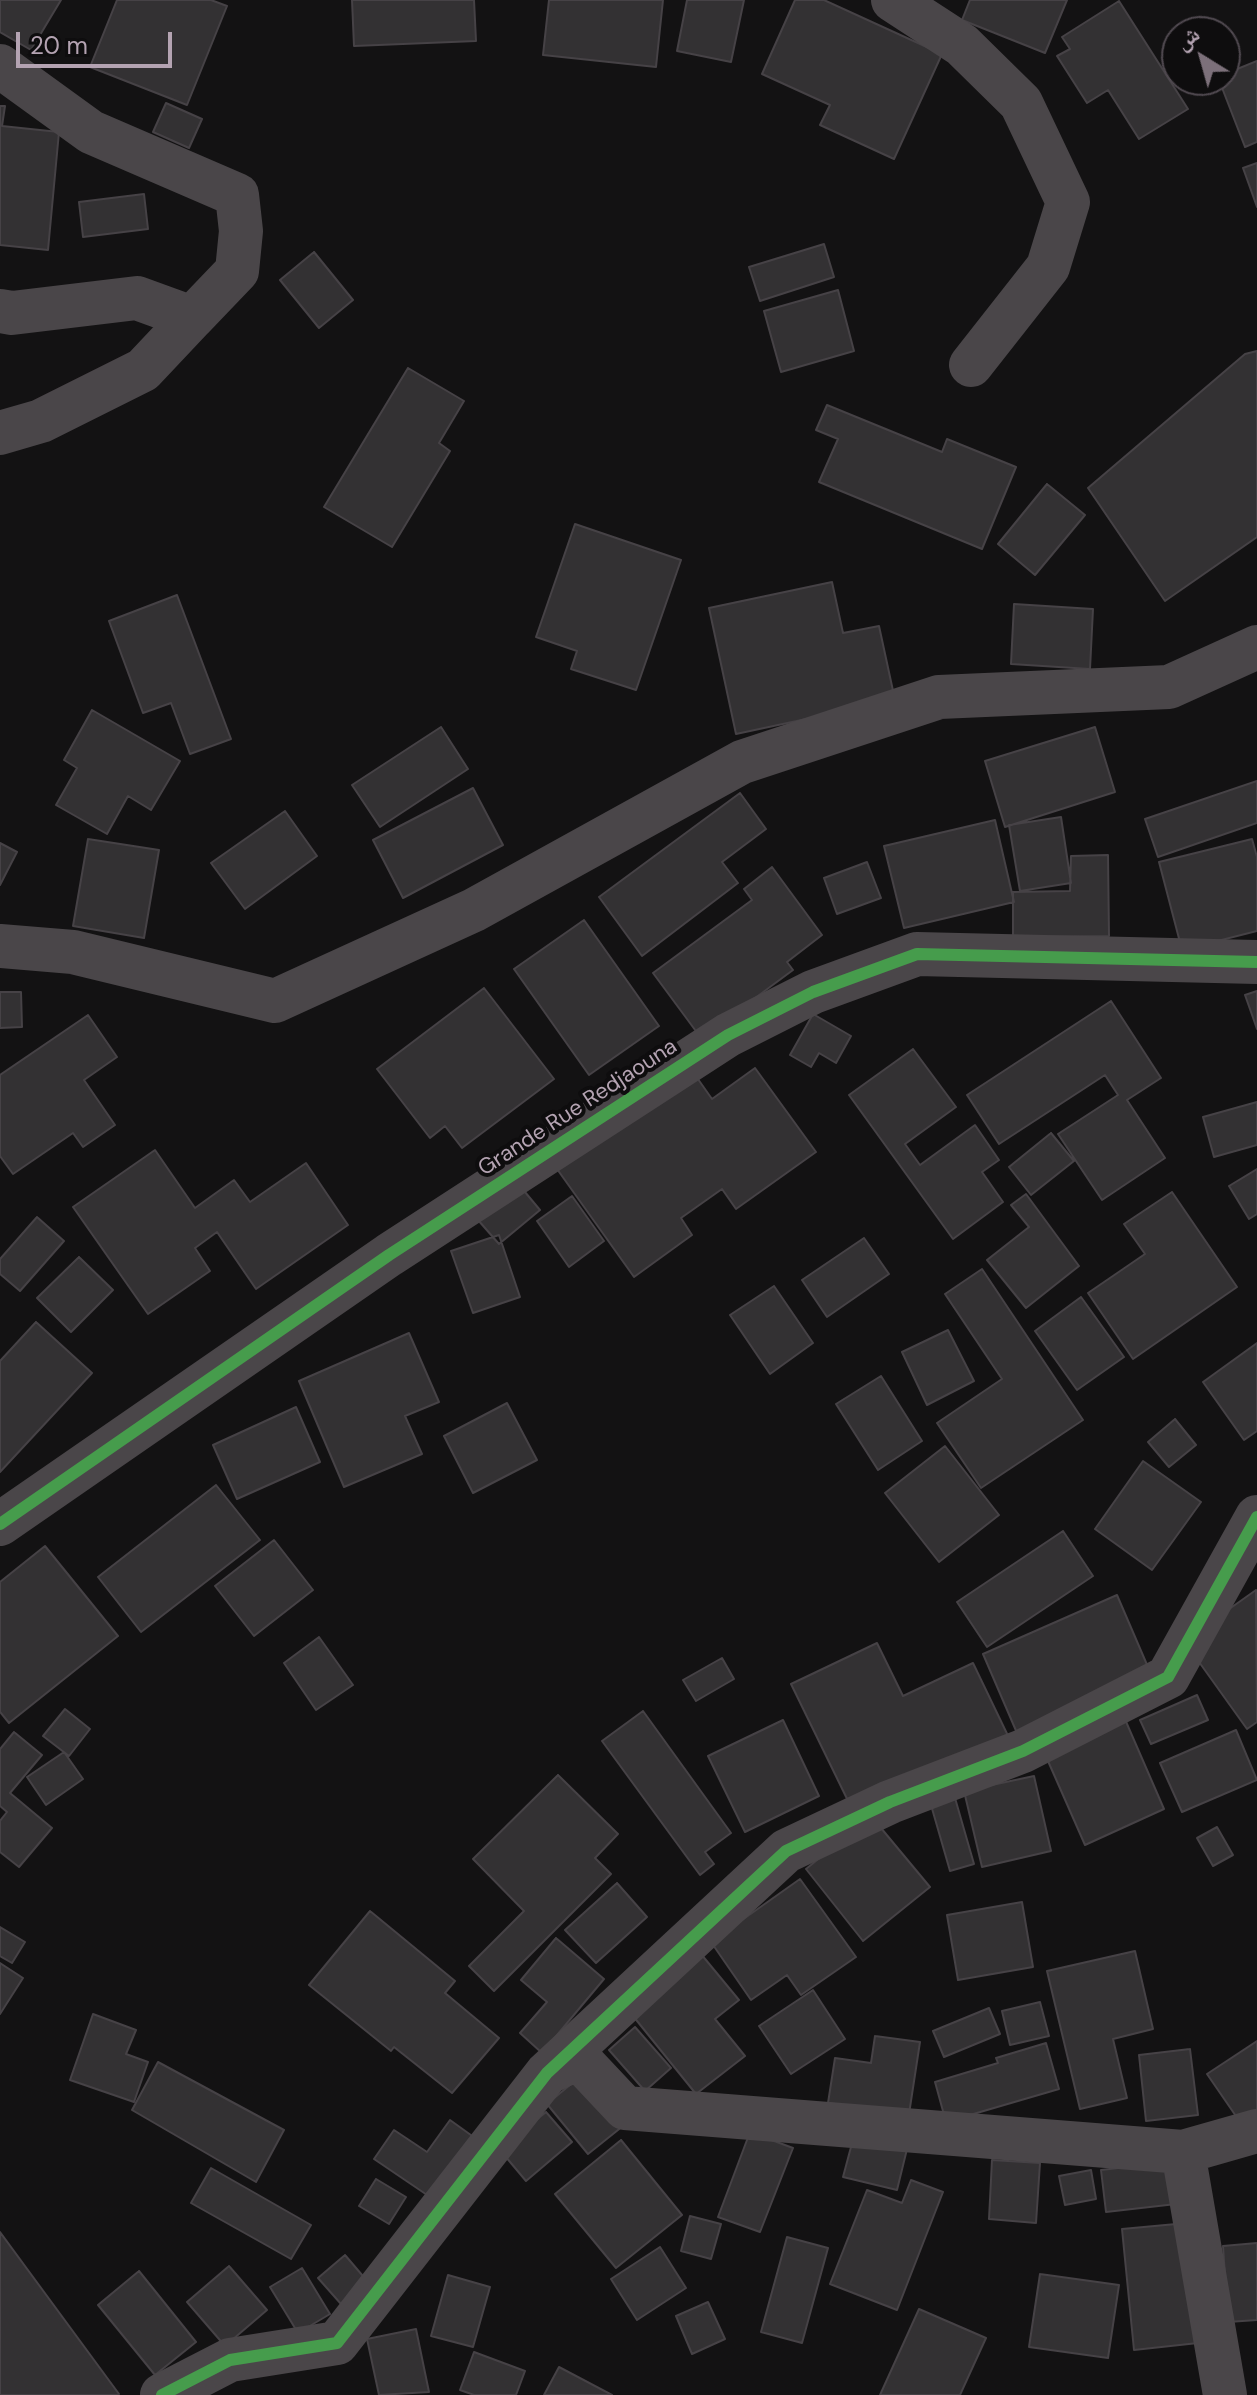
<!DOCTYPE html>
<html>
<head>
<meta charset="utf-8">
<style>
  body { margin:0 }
  #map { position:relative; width:1257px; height:2395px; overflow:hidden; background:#131213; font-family:"DM Sans","Noto Naskh Arabic",sans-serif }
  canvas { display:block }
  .north { position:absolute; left:1161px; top:16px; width:80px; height:80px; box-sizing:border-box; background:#0e0d0e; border:2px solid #504950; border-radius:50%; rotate:323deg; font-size:22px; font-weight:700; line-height:32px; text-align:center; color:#b4a3b2 }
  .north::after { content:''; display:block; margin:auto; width:28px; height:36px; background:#7c707a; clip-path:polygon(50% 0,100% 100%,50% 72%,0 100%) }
  .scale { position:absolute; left:16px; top:32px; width:156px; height:36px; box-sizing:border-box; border:4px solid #b4a3b2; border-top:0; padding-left:10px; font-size:24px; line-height:28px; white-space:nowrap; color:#b4a3b2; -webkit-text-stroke:6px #0e0d0e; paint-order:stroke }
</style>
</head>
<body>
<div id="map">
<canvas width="1257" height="2395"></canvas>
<div class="north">ش</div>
<div class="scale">20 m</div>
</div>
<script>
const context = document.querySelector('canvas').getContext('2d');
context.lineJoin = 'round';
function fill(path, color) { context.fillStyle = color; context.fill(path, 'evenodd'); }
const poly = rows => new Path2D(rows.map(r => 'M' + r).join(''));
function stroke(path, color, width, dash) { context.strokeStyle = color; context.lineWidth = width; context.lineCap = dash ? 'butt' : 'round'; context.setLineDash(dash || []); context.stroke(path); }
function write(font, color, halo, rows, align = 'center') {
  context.font = font + ' "DM Sans",sans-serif'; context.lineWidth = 8; context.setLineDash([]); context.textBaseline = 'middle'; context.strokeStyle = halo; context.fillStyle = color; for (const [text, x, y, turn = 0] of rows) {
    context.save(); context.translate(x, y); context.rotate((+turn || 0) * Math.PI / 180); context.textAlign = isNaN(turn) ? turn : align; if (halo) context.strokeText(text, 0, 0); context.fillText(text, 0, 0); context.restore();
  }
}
const building = poly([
  [0,0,61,0,31,50,0,32,0,0],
  [117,0,211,0,227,6,187,105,90,67,117,0],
  [352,0,474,0,476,41,354,46,352,0],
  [549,0,663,0,656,67,543,55,549,0],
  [687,0,744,0,731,62,677,51,687,0],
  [795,0,824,0,942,54,894,159,820,125,830,105,762,74,795,0],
  [970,0,1067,0,1045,53,962,20,970,0],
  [1119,1,1188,109,1139,139,1108,90,1087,103,1057,56,1070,49,1062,37,1119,1],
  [1257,61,1257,142,1245,147,1219,80,1225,80,1225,74,1257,61],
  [166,103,202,119,189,148,153,132,166,103],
  [0,106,5,106,2,126,59,132,48,250,0,245,0,106],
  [1257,163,1257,207,1243,168,1257,163],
  [144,194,148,229,83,237,79,202,144,194],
  [824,244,834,277,760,301,749,267,824,244],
  [314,252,353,300,319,328,280,280,314,252],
  [838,290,854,351,781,372,764,311,838,290],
  [1257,351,1257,537,1165,601,1088,488,1245,354,1257,351],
  [408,368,464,401,439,443,450,451,392,547,324,507,408,368],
  [827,405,942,452,947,439,1016,467,982,549,819,482,838,439,816,430,827,405],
  [1047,484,1085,515,1035,575,998,544,1047,484],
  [575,524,681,560,636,690,571,669,577,651,536,637,575,524],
  [832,582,843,633,879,626,895,700,736,734,709,608,832,582],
  [177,595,231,739,190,754,171,703,143,713,109,621,177,595],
  [1014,604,1093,609,1090,669,1011,664,1014,604],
  [92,710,180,761,151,810,128,796,107,834,56,805,77,768,64,760,92,710],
  [441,727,468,769,380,827,352,785,441,727],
  [1095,727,1115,792,1005,827,985,761,1095,727],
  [1257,781,1257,823,1158,857,1145,819,1257,781],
  [473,788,503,845,403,898,373,840,473,788],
  [740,793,766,829,722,862,738,883,642,956,599,897,740,793],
  [285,811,317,856,245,909,211,863,285,811],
  [1061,817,1071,883,1020,891,1009,825,1061,817],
  [995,820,1014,902,904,928,884,846,995,820],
  [88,839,159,850,144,938,73,926,88,839],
  [1252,839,1257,857,1257,931,1182,950,1159,862,1252,839],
  [0,843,17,852,0,885,0,843],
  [1108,855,1109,936,1013,937,1013,892,1070,891,1071,856,1108,855],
  [867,862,881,898,837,914,824,878,867,862],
  [772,867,822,935,787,962,793,970,701,1038,653,973,752,900,744,889,772,867],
  [584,920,659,1026,589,1075,514,969,584,920],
  [484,988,554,1079,462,1148,445,1126,430,1138,377,1069,484,988],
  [1257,991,1257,1029,1245,995,1257,991],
  [0,992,21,992,22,1027,0,1028,0,992],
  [1111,1001,1161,1078,1127,1100,1165,1158,1102,1200,1058,1134,1118,1095,1105,1075,999,1144,967,1095,1111,1001],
  [813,1014,851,1036,836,1063,819,1053,811,1067,790,1055,813,1014],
  [88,1015,117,1057,84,1080,115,1125,83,1147,73,1133,13,1174,0,1156,0,1075,88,1015],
  [913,1049,956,1107,905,1144,920,1165,975,1125,999,1160,982,1172,1003,1202,953,1239,849,1095,913,1049],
  [755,1068,816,1152,736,1209,722,1189,681,1218,692,1235,634,1277,557,1169,693,1072,712,1099,755,1068],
  [1257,1102,1257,1145,1214,1157,1203,1117,1257,1102],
  [1051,1133,1074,1161,1031,1195,1009,1167,1051,1133],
  [155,1150,195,1208,234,1180,250,1202,306,1163,348,1225,256,1289,217,1232,195,1248,210,1271,148,1314,73,1207,155,1150],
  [1257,1169,1257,1214,1249,1219,1229,1186,1257,1169],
  [520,1186,540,1210,499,1244,478,1220,520,1186],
  [1172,1192,1237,1287,1133,1359,1088,1293,1145,1254,1124,1224,1172,1192],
  [1026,1194,1079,1266,1026,1308,987,1260,1029,1227,1011,1205,1026,1194],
  [572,1196,604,1241,569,1267,537,1221,572,1196],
  [37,1217,64,1241,20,1291,0,1274,0,1259,37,1217],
  [499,1235,520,1297,473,1313,451,1251,499,1235],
  [864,1238,889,1274,827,1317,802,1280,864,1238],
  [79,1257,113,1290,71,1332,37,1298,79,1257],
  [982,1269,1083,1420,981,1488,937,1423,1002,1379,945,1294,982,1269],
  [774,1286,813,1343,770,1374,730,1315,774,1286],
  [1081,1297,1124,1357,1077,1390,1035,1331,1081,1297],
  [36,1322,92,1373,0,1472,0,1361,36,1322],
  [948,1330,974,1381,927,1405,902,1352,948,1330],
  [409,1333,439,1402,405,1416,422,1454,344,1487,299,1381,409,1333],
  [1257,1343,1257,1431,1244,1440,1203,1382,1257,1343],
  [881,1376,922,1441,878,1470,836,1404,881,1376],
  [507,1403,537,1460,473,1493,444,1436,507,1403],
  [296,1407,320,1462,237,1499,213,1445,296,1407],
  [1175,1419,1196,1445,1169,1467,1148,1442,1175,1419],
  [945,1446,999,1515,939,1562,885,1493,945,1446],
  [1143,1461,1201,1502,1152,1570,1095,1529,1143,1461],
  [216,1485,260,1540,141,1632,98,1577,216,1485],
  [1063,1531,1093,1576,987,1647,957,1602,1063,1531],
  [274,1540,313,1590,254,1636,215,1586,274,1540],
  [45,1546,118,1636,9,1723,0,1712,0,1582,45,1546],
  [1256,1590,1257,1722,1247,1729,1184,1641,1256,1590],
  [1117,1595,1151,1674,1017,1733,983,1654,1117,1595],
  [319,1637,353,1685,316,1710,284,1663,319,1637],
  [877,1643,903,1696,973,1663,1011,1742,851,1807,791,1684,877,1643],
  [722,1658,734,1679,696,1701,683,1680,722,1658],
  [1197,1695,1208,1720,1151,1744,1140,1720,1197,1695],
  [65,1709,90,1729,69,1756,43,1736,65,1709],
  [643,1711,731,1833,705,1852,714,1864,700,1875,602,1741,643,1711],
  [1124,1717,1164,1809,1085,1845,1044,1752,1124,1717],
  [783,1720,819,1796,745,1832,708,1756,783,1720],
  [1236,1730,1257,1780,1182,1812,1160,1763,1236,1730],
  [14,1732,42,1755,10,1793,52,1828,19,1867,0,1852,0,1821,7,1812,0,1806,0,1749,14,1732],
  [64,1752,83,1779,46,1805,27,1777,64,1752],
  [558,1775,618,1834,595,1858,611,1874,494,1991,469,1966,524,1911,473,1859,558,1775],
  [1034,1776,1051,1851,982,1867,964,1791,1034,1776],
  [955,1798,974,1864,950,1871,931,1805,955,1798],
  [871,1816,930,1887,863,1941,806,1869,871,1816],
  [1217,1827,1233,1855,1213,1866,1197,1838,1217,1827],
  [800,1879,856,1957,801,1995,787,1975,751,2000,711,1942,800,1879],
  [617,1883,647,1917,596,1963,565,1930,617,1883],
  [1022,1902,1033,1967,958,1980,947,1915,1022,1902],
  [370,1911,455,1981,445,1993,499,2038,452,2093,394,2047,391,2051,309,1985,370,1911],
  [0,1927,25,1942,12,1963,0,1956,0,1927],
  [556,1938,604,1979,542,2053,520,2033,547,2002,521,1980,556,1938],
  [1135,1951,1153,2029,1113,2039,1127,2098,1080,2109,1047,1971,1135,1951],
  [701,1954,739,2000,715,2019,745,2056,696,2094,629,2011,701,1954],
  [0,1963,23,1978,0,2014,0,1963],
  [813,1990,845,2039,791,2074,759,2026,813,1990],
  [1040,2002,1049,2036,1010,2045,1002,2011,1040,2002],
  [989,2008,1000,2034,944,2057,933,2031,989,2008],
  [93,2014,136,2030,126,2054,148,2062,134,2102,70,2080,93,2014],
  [635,2027,671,2068,645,2091,609,2050,635,2027],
  [875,2036,920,2042,909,2114,828,2103,835,2058,871,2063,875,2036],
  [1257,2041,1257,2110,1240,2122,1207,2074,1257,2041],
  [1046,2043,1059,2089,946,2122,935,2082,998,2063,996,2058,1046,2043],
  [1190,2049,1198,2115,1146,2121,1139,2055,1190,2049],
  [158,2062,284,2130,256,2182,132,2110,158,2062],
  [582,2075,623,2126,588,2154,547,2104,582,2075],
  [546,2112,572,2142,526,2181,500,2150,546,2112],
  [450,2120,475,2138,433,2199,374,2159,394,2130,427,2152,450,2120],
  [750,2132,793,2148,760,2232,718,2217,750,2132],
  [855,2132,908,2145,897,2190,843,2177,855,2132],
  [621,2140,682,2215,616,2268,555,2194,621,2140],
  [992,2160,1040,2163,1036,2223,989,2219,992,2160],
  [1179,2161,1185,2203,1106,2212,1101,2170,1179,2161],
  [211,2168,311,2225,291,2259,191,2203,211,2168],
  [1091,2170,1096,2199,1065,2205,1059,2176,1091,2170],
  [376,2179,406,2197,389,2224,359,2206,376,2179],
  [911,2180,943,2192,897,2310,830,2284,867,2190,902,2203,911,2180],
  [690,2216,721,2224,711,2259,681,2251,690,2216],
  [1187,2223,1198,2343,1134,2350,1122,2229,1187,2223],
  [0,2232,119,2394,118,2395,0,2395,0,2232],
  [787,2237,828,2248,802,2343,761,2332,787,2237],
  [1257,2243,1257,2320,1228,2322,1223,2246,1257,2243],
  [660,2247,686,2288,637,2320,611,2279,660,2247],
  [345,2255,368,2282,341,2304,318,2278,345,2255],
  [229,2266,267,2310,225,2346,187,2302,229,2266],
  [302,2268,330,2314,298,2333,270,2287,302,2268],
  [139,2271,196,2342,155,2375,98,2305,139,2271],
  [1040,2274,1119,2285,1108,2358,1029,2347,1040,2274],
  [448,2275,490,2287,473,2347,431,2336,448,2275],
  [708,2302,725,2339,692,2354,676,2316,708,2302],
  [919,2309,986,2338,960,2395,880,2395,919,2309],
  [416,2329,429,2392,379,2395,367,2339,416,2329],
  [474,2352,525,2371,516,2395,474,2395,460,2390,474,2352],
  [559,2367,612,2395,544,2395,559,2367]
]);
fill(building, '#333133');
stroke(building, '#464246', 2);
stroke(poly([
  [893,0,962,45,1021,103,1068,202,1048,267,971,365],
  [0,66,91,132,237,195,241,231,237,271,192,318],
  [0,311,12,313,137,298,192,318,143,370,41,421,0,433],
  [0,946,73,952,275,1001,474,910,742,762,939,697,1169,687,1257,647],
  [547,2073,578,2058,625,2108,1183,2152,1257,2131],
  [1183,2152,1225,2395],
  [162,2395,230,2360,337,2343,547,2073,786,1851,890,1802,1023,1751,1168,1677,1257,1517]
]), '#4a4649', 44);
stroke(poly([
  [0,1524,389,1255,728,1035,813,992,917,954,1257,962]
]), '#4a4649', 44);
stroke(poly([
  [0,1524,389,1255,728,1035,813,992,917,954,1257,962],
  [162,2395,230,2360,337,2343,547,2073,786,1851,890,1802,1023,1751,1168,1677,1257,1517]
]), '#469c4c', 12);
write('22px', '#b4a3b2', '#0e0d0e', [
  ["Grande Rue Redjaouna",578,1108,-33]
]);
</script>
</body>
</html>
